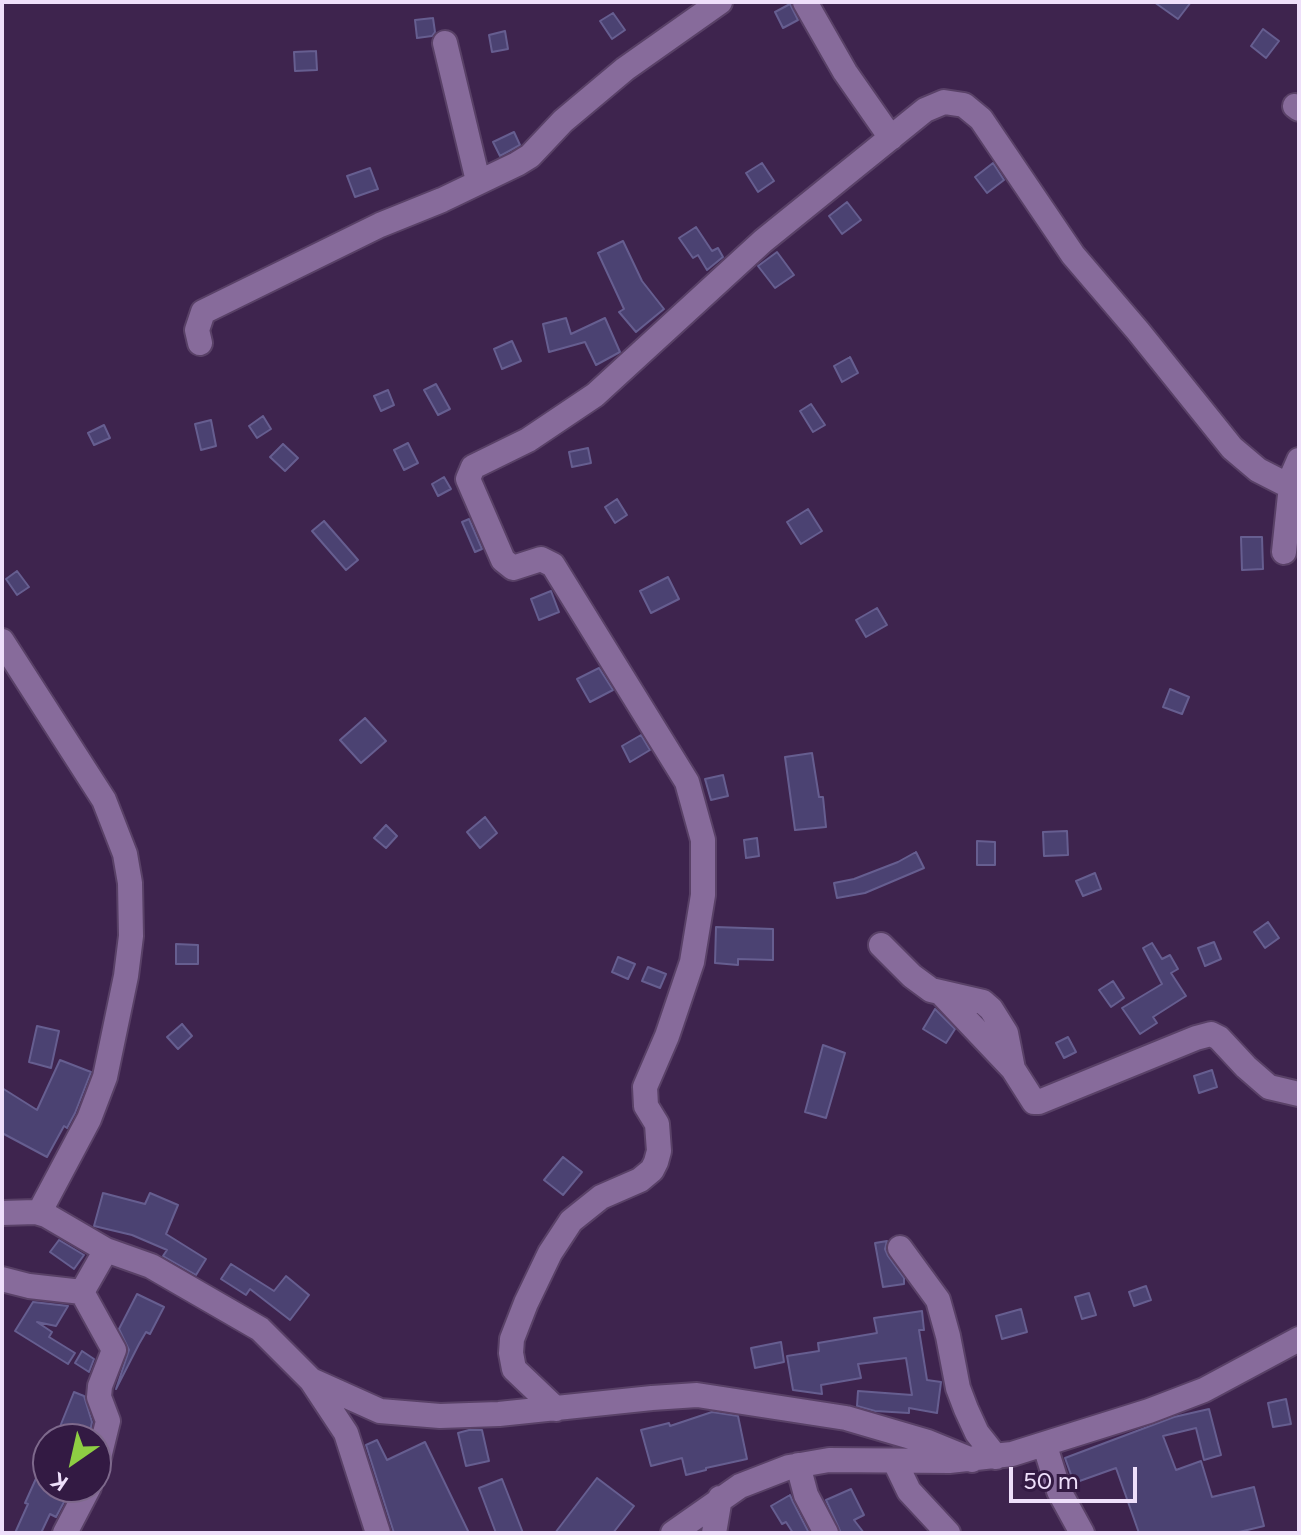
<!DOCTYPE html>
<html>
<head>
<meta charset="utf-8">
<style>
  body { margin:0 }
  #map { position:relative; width:1301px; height:1535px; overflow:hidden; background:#3e244e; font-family:Figtree,sans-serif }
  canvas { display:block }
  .frame { position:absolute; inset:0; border:4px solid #eedffa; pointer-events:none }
  .north { position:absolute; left:32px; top:1423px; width:80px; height:80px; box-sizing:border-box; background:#331a43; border:2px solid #7e698c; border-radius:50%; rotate:214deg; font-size:22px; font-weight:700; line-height:32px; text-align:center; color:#eedffa }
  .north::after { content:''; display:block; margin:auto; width:28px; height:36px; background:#8ece43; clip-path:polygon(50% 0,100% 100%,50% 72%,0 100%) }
  .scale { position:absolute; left:1009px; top:1467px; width:128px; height:36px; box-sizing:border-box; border:4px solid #eedffa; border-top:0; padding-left:10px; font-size:24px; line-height:28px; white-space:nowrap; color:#eedffa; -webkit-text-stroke:6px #331a43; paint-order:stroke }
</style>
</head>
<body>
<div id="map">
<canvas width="1301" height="1535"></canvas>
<div class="frame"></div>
<div class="north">K</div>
<div class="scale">50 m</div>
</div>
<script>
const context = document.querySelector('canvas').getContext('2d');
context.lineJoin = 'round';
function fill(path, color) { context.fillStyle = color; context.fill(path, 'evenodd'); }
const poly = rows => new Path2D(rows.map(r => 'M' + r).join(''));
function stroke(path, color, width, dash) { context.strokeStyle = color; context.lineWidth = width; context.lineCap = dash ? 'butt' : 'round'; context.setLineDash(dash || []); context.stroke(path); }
const building = poly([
  [1154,2,1191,2,1178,19,1154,2],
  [790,4,798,20,783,28,775,12,790,4],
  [613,13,625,30,612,39,600,21,613,13],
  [433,18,435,32,432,36,417,38,415,20,433,18],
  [1263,29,1279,41,1266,58,1251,46,1263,29],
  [505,31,508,49,492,52,489,35,505,31],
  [316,51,317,70,295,71,294,52,316,51],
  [514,132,520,145,500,156,493,142,514,132],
  [762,163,774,181,758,192,746,173,762,163],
  [993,163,1004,180,987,193,975,177,993,163],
  [370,168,378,189,355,197,347,176,370,168],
  [847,202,861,220,842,234,829,216,847,202],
  [696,227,712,251,718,248,723,257,707,270,698,255,693,258,679,238,696,227],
  [623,241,642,281,664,309,636,332,619,312,624,309,598,253,623,241],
  [777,252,794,275,775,288,758,266,777,252],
  [566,318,571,334,605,318,620,352,596,365,585,342,549,352,543,324,566,318],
  [512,341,521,361,502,369,494,349,512,341],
  [850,357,858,373,842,382,834,366,850,357],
  [436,384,450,409,438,415,424,390,436,384],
  [388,390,394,405,381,411,374,396,388,390],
  [811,404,825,425,813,432,800,411,811,404],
  [263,416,271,429,257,438,249,426,263,416],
  [211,420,216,446,201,450,195,424,211,420],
  [104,425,110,438,94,445,88,433,104,425],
  [408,443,418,463,404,470,394,450,408,443],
  [283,444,298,458,285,471,270,457,283,444],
  [588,448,591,463,572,467,569,452,588,448],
  [444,477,451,489,438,496,432,484,444,477],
  [617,499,627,515,615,523,605,507,617,499],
  [808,509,822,531,801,544,787,522,808,509],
  [469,519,482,549,475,552,462,522,469,519],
  [324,521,358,560,346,570,312,531,324,521],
  [1241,537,1262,537,1263,569,1242,570,1241,537],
  [17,571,29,587,17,595,6,579,17,571],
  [668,577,679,599,651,613,640,591,668,577],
  [551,591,559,612,539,620,531,599,551,591],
  [877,608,887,625,866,637,856,620,877,608],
  [599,668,613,690,590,702,577,679,599,668],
  [1170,689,1189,697,1182,714,1163,707,1170,689],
  [365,718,386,741,361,763,340,740,365,718],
  [641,735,650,750,630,762,622,746,641,735],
  [812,753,819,797,823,797,826,827,795,830,785,757,812,753],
  [723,775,728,796,711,800,705,779,723,775],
  [485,817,497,833,480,848,467,832,485,817],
  [386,825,397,836,386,848,374,838,386,825],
  [1067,831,1068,855,1044,856,1043,832,1067,831],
  [757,838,759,856,746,858,744,840,757,838],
  [977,841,995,842,995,865,977,865,977,841],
  [916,852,924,868,865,893,837,898,834,883,854,879,898,862,916,852],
  [1095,873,1101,889,1083,896,1076,881,1095,873],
  [1268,922,1279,938,1265,948,1254,932,1268,922],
  [716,927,773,929,773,960,738,959,738,965,715,963,716,927],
  [1214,942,1221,959,1205,966,1198,948,1214,942],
  [1152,943,1162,959,1170,955,1178,969,1171,973,1186,996,1153,1017,1157,1023,1140,1034,1122,1008,1162,984,1143,948,1152,943],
  [176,944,198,945,198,964,176,964,176,944],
  [618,957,635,964,628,979,612,972,618,957],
  [648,967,666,974,660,988,642,981,648,967],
  [1113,981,1124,998,1111,1007,1099,990,1113,981],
  [935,1009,955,1029,946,1043,923,1029,935,1009],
  [182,1024,192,1036,178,1049,167,1037,182,1024],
  [37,1026,59,1031,51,1068,29,1062,37,1026],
  [1068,1037,1076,1052,1064,1058,1056,1043,1068,1037],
  [823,1045,845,1053,826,1118,805,1112,823,1045],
  [60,1060,91,1072,75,1113,67,1128,64,1126,47,1157,2,1133,2,1088,37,1110,60,1060],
  [1212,1070,1217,1087,1199,1093,1194,1076,1212,1070],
  [563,1157,582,1172,563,1195,544,1180,563,1157],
  [103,1193,145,1204,150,1193,178,1205,166,1234,206,1259,196,1275,163,1256,167,1250,132,1235,94,1226,103,1193],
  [59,1240,84,1255,74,1269,50,1252,59,1240],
  [887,1241,885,1249,888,1256,904,1278,904,1284,883,1287,875,1243,887,1241],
  [231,1264,274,1291,286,1276,309,1295,290,1320,250,1289,246,1295,221,1279,231,1264],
  [1146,1286,1151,1300,1134,1306,1129,1292,1146,1286],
  [1089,1293,1096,1315,1082,1319,1075,1297,1089,1293],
  [137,1294,164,1307,150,1334,146,1332,139,1344,116,1389,129,1350,119,1329,137,1294],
  [33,1302,68,1306,56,1326,37,1322,52,1332,49,1337,75,1353,68,1364,15,1331,33,1302],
  [1021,1309,1027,1332,1002,1339,996,1316,1021,1309],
  [922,1311,924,1330,919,1330,927,1380,941,1382,937,1413,909,1408,909,1413,875,1411,857,1406,858,1391,912,1395,906,1358,858,1364,861,1378,821,1385,822,1394,793,1390,787,1356,819,1351,818,1343,877,1333,874,1318,922,1311],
  [781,1342,784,1362,755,1368,751,1348,781,1342],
  [82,1351,94,1359,89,1372,75,1363,82,1351],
  [74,1392,84,1396,92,1422,90,1432,87,1439,55,1439,74,1392],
  [1286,1399,1291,1424,1273,1427,1268,1403,1286,1399],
  [1209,1409,1221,1455,1204,1460,1196,1428,1163,1436,1176,1470,1201,1461,1212,1497,1254,1487,1264,1526,1235,1533,1139,1533,1116,1468,1074,1483,1065,1458,1174,1417,1209,1409],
  [712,1412,738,1416,747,1459,706,1468,706,1470,686,1475,682,1458,651,1466,641,1430,669,1423,670,1426,712,1412],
  [469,1430,482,1430,489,1461,466,1466,458,1433,469,1430],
  [377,1440,387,1460,425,1442,469,1533,394,1533,366,1445,377,1440],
  [48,1452,48,1487,72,1487,56,1517,50,1514,41,1533,15,1533,28,1504,25,1503,48,1452],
  [597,1478,634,1506,613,1533,555,1533,597,1478],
  [502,1479,523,1533,496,1533,479,1488,502,1479],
  [851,1489,864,1515,854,1520,864,1533,841,1533,826,1500,851,1489],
  [790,1495,793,1502,809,1533,793,1533,786,1522,782,1524,771,1506,790,1495]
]);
fill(building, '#4b4272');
stroke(building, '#665e90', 2);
const minor = poly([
  [805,2,845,72,891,138],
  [445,43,478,181],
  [1295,106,1299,109],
  [200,343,197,330,203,312,380,225,442,200,517,164,530,156,563,121,625,69,720,2],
  [1284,552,1292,476,1299,460],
  [2,641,104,800,125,854,130,883,131,936,126,976,105,1077,89,1119,39,1213],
  [881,945,912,976,931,990,983,1002,991,1009,1006,1033,1013,1069,1034,1102,1039,1102,1196,1038,1211,1034,1219,1038,1246,1067,1269,1087,1299,1094],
  [941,993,1013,1069],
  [2,1213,36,1212,46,1215,106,1250],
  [900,1248,938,1300,948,1336,958,1388,966,1409,977,1433,996,1457],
  [2,1279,29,1286,82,1292],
  [311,1380,346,1433,378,1533],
  [556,1409,514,1369,511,1353,512,1339,526,1303,550,1253,571,1221,601,1197,640,1180,652,1170,656,1162,659,1151,657,1124,646,1106,645,1087,667,1036,692,962,703,895,703,840,687,782,553,565,541,559,513,568,503,560,468,479,473,467,528,440,595,395,763,241,925,110,944,102,964,105,981,119,1073,255,1138,331,1232,448,1258,470,1299,491],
  [1045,1446,1059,1491,1082,1533],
  [895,1462,909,1491,948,1533],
  [798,1465,806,1495,826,1533],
  [96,1470,108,1421,99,1397,100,1386,114,1350,82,1292,106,1250,151,1266,260,1329,311,1380,380,1411,440,1416,499,1414,652,1398,697,1395,846,1418,928,1442,972,1460],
  [65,1533,89,1487],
  [673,1533,740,1486,789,1467,829,1460,949,1461,1012,1454,1149,1411,1204,1390,1299,1339],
  [714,1533,720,1498]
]);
stroke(minor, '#594167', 28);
stroke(minor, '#876b9b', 24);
</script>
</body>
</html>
